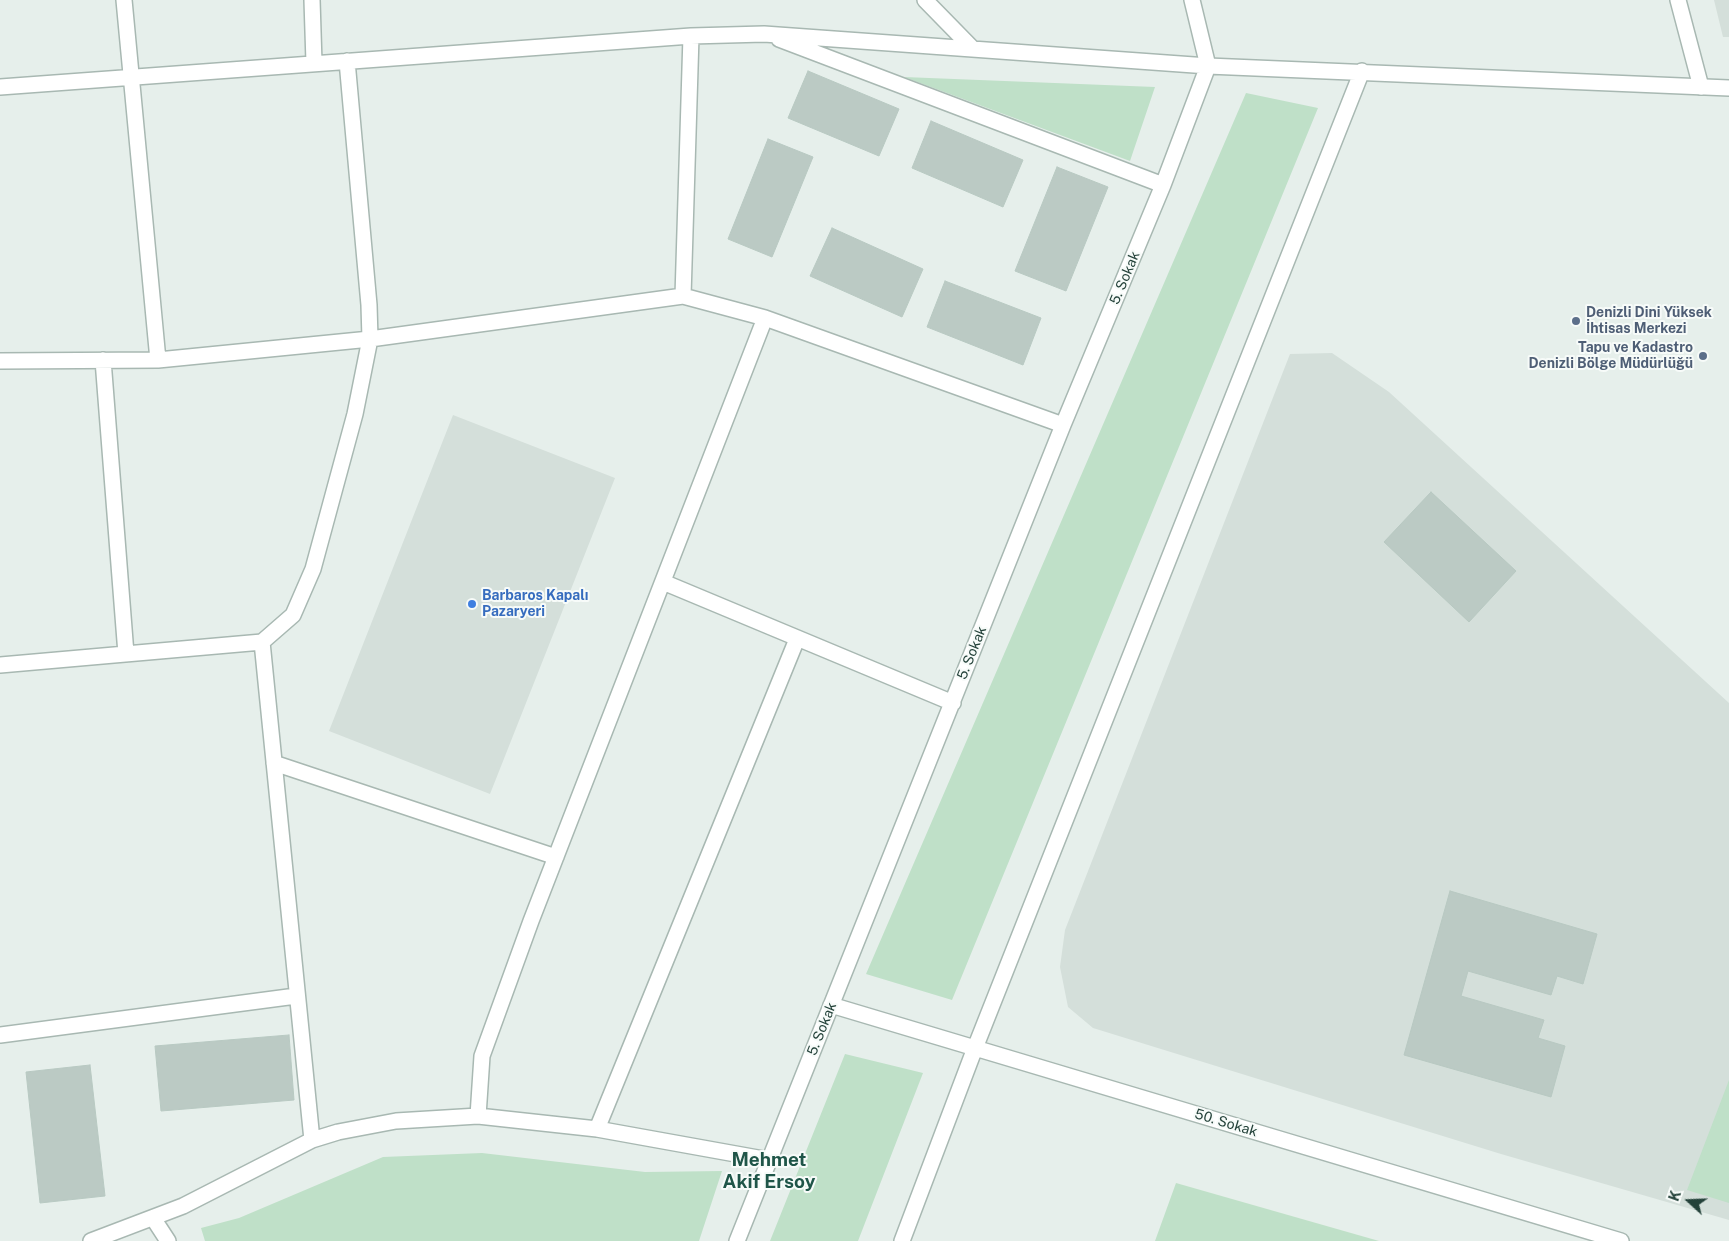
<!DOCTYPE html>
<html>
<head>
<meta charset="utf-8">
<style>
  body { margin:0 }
  #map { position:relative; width:1729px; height:1241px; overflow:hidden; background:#e6efeb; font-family:"Public Sans",sans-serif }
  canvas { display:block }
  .north { position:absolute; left:1664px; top:1176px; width:50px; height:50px; -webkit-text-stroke:4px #f7fbf9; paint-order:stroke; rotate:290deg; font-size:14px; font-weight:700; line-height:20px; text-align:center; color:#24423a }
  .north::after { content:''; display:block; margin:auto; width:18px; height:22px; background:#24423a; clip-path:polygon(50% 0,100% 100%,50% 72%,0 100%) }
</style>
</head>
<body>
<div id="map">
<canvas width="1729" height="1241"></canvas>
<div class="north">K</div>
</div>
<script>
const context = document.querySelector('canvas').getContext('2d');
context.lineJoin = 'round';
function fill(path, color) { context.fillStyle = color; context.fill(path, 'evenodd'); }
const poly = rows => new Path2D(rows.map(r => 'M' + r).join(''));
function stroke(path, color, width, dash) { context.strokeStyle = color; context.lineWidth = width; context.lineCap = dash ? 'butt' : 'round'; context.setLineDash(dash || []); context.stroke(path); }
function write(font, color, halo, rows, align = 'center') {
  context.font = font + ' "Public Sans",sans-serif'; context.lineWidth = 4; context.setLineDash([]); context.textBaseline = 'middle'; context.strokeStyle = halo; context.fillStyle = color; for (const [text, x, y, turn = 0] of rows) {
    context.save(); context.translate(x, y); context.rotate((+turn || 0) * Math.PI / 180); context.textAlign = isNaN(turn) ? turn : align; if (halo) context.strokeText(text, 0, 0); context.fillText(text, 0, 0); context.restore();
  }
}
fill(poly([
  [1714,0,1729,0,1729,37,1723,37],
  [1332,353,1389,392,1729,703,1729,1220,1501,1154,1093,1028,1068,1007,1060,967,1065,930,1290,354],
  [453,415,615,478,490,794,329,731]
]), '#d4dfda');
fill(poly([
  [904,77,1155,87,1130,161],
  [1246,93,1318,108,952,1000,866,974],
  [845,1054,923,1073,858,1241,770,1241],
  [1729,1080,1729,1203,1687,1190],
  [482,1153,645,1172,722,1171,699,1241,205,1241,201,1228,239,1218,383,1157],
  [1176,1183,1379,1241,1155,1241]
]), '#bfe0c8');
const building = poly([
  [808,71,899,109,879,156,788,118,808,71],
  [931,121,1023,160,1003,207,912,168,931,121],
  [768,139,813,157,772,257,728,239,768,139],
  [1057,167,1108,187,1066,291,1015,271,1057,167],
  [832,228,923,269,902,317,810,276,832,228],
  [945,281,1041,318,1023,365,927,327,945,281],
  [1431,492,1516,571,1469,622,1384,542,1431,492],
  [1450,891,1597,934,1583,984,1557,976,1551,995,1468,971,1461,996,1544,1020,1538,1038,1565,1046,1551,1097,1404,1055,1450,891],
  [289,1035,294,1100,161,1111,155,1046,289,1035],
  [90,1065,105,1196,40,1203,26,1072,90,1065]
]);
fill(building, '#bbcac4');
stroke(building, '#b8c9c2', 1);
const service = poly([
  [1192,0,1208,66],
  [1678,0,1701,87]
]);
const minor = poly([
  [124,0,158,360],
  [312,0,314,63],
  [925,0,972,48],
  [691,36,683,296,765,318,1063,425],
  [779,39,1163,185],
  [0,87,691,36,764,34,1208,66,1729,88],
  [103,360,126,654],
  [0,361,158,360,370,339,683,296],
  [663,582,953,703],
  [262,642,312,1140],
  [0,665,262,642,293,615,313,569,355,414,370,339,369,305,347,61],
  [274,763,556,857],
  [831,1005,1621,1241],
  [0,1035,296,996],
  [478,1116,482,1056,531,921,765,318],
  [597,1129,797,639],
  [153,1218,168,1241],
  [91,1241,183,1206,312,1140,338,1132,396,1121,478,1116,597,1129,769,1160],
  [737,1241,1063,425,1163,185,1208,66],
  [902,1241,975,1048,1362,71]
]);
stroke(service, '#a8b8b2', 18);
stroke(minor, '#a8b8b2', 18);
stroke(service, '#fff', 15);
stroke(minor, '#fff', 15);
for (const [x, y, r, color] of [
  [1576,321,5,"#5c6f8a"],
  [1703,356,5,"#5c6f8a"],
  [472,604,5,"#3f7fe0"]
]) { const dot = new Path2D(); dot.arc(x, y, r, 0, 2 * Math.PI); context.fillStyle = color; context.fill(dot); stroke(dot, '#f7fbf9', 2); }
write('14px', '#24423a', '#f7fbf9', [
  ["5. Sokak",1125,278,-67],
  ["5. Sokak",972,653,-68],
  ["5. Sokak",822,1029,-68],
  ["50. Sokak",1226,1123,17]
]);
write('bold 14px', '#4e5e75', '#f7fbf9', [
  ["Denizli Dini Yüksek",1586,313],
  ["İhtisas Merkezi",1586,329],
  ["Tapu ve Kadastro",1693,348,"right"],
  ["Denizli Bölge Müdürlüğü",1693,364,"right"]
], 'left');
write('bold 14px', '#366cbe', '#f7fbf9', [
  ["Barbaros Kapalı",482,596],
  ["Pazaryeri",482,612]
], 'left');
write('bold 19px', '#1f5548', '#f7fbf9', [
  ["Mehmet",769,1160],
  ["Akif Ersoy",769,1182]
]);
</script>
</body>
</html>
